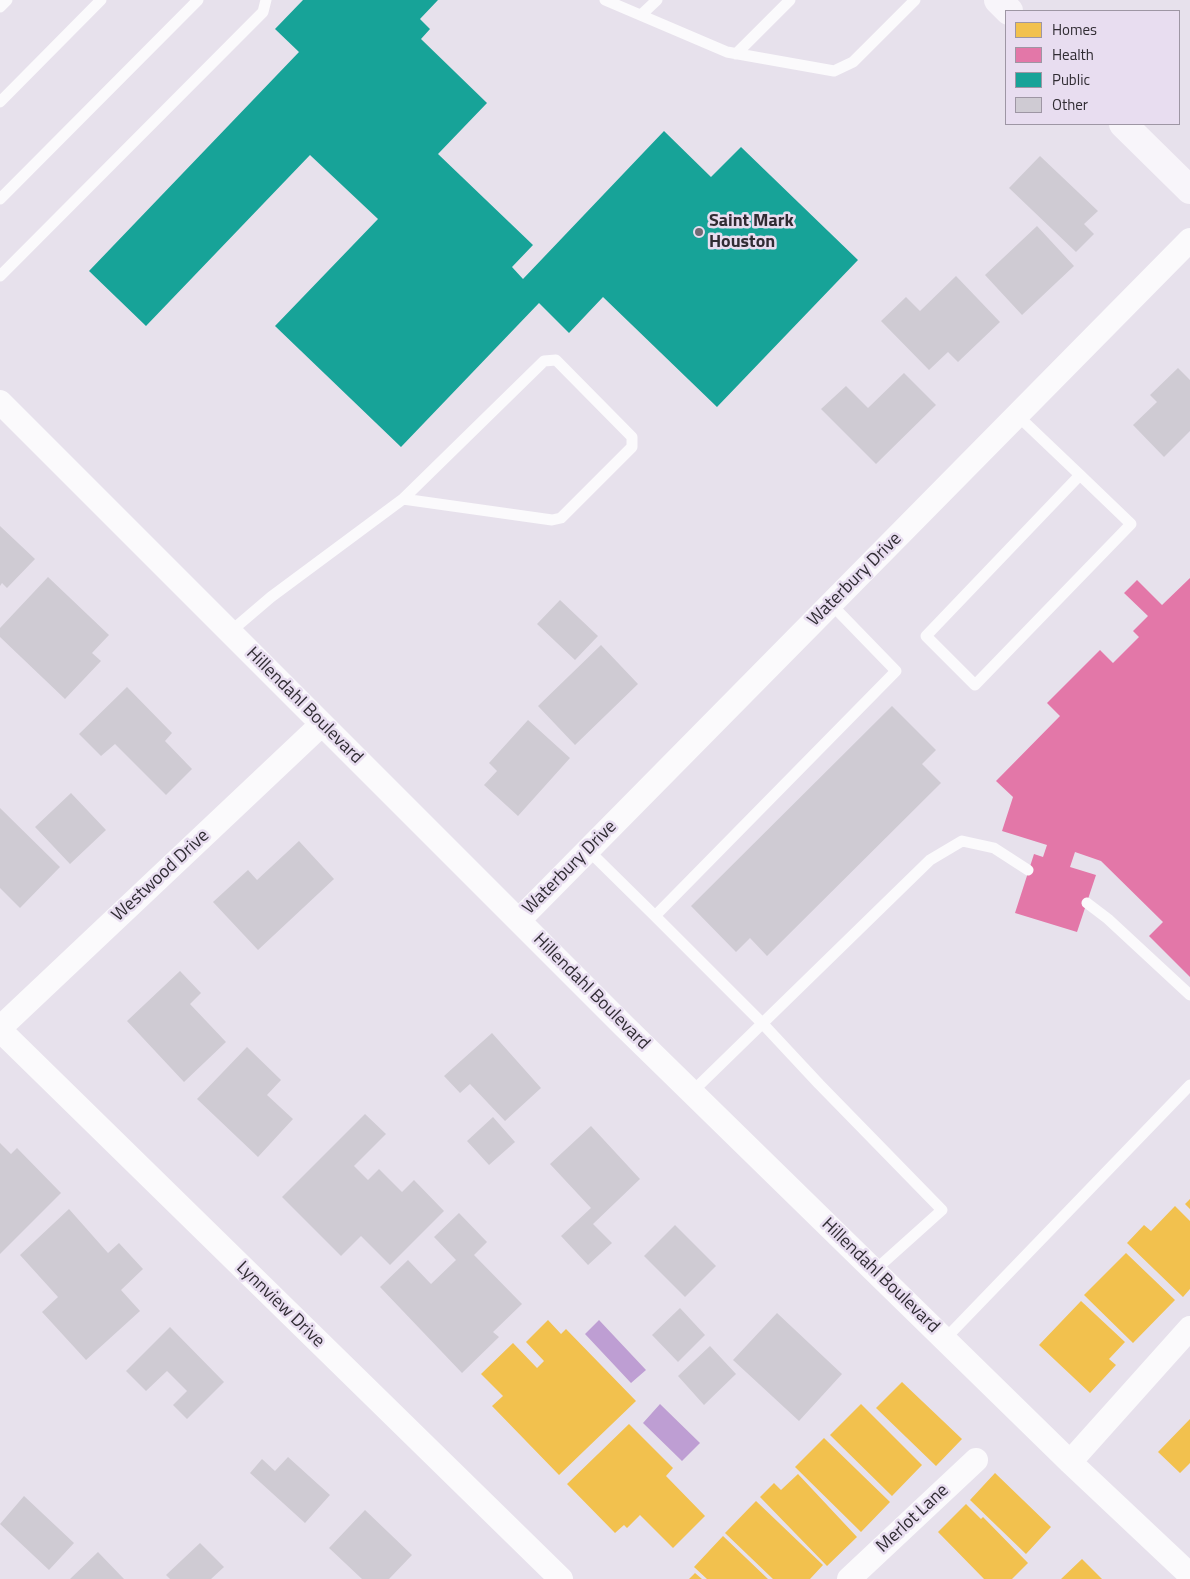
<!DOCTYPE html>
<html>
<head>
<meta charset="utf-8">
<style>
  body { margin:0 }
  #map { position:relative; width:1190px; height:1579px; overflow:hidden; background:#e7e1ec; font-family:"Titillium Web",sans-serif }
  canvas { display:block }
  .legend { position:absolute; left:1005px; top:10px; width:175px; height:115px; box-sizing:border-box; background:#e8ddf0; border:1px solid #9e96a4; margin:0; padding:6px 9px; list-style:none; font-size:15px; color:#302c33 }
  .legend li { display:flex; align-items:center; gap:10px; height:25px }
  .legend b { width:25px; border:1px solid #9e96a4 }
</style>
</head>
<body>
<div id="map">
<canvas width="1190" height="1579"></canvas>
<ul class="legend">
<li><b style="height:14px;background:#f2c14e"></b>Homes</li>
<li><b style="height:14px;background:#e377a8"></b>Health</li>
<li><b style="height:14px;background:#17a398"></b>Public</li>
<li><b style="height:14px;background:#cfcbd3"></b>Other</li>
</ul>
</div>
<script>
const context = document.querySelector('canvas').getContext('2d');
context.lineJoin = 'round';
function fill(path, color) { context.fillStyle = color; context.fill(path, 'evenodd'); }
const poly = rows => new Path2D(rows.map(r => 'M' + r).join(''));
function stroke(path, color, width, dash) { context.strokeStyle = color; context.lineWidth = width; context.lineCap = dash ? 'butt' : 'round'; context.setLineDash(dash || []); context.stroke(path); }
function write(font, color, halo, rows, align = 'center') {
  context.font = font + ' "Titillium Web",sans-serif'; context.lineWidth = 5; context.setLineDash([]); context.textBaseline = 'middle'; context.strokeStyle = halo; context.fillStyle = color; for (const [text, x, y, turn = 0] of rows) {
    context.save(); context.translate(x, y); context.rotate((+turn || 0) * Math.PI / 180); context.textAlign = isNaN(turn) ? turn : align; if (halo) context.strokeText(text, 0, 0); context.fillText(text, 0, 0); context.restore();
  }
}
fill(poly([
  [599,1320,646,1370,631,1383,585,1334],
  [660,1404,700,1443,682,1461,643,1423]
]), '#be9ed3');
fill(poly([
  [1190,1199,1190,1209,1185,1204],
  [1175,1206,1190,1221,1190,1289,1183,1297,1127,1243,1144,1225,1151,1231],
  [1126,1253,1175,1300,1133,1343,1084,1295],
  [1081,1301,1125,1342,1109,1359,1116,1365,1090,1393,1039,1345],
  [548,1320,561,1334,566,1329,636,1401,559,1475,492,1406,503,1396,481,1374,513,1343,537,1368,544,1361,526,1342],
  [902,1382,962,1439,936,1466,876,1408],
  [861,1404,922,1465,892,1496,830,1435],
  [1190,1419,1190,1463,1180,1473,1158,1452],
  [629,1424,673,1468,666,1476,705,1516,673,1548,640,1515,627,1528,624,1525,615,1533,567,1484],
  [824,1438,890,1502,861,1532,795,1467],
  [995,1473,1051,1527,1026,1554,970,1500],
  [798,1474,857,1537,827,1566,760,1497,774,1483,781,1490],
  [756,1501,823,1565,810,1579,773,1579,725,1533],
  [966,1504,981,1519,983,1517,1028,1563,1012,1579,984,1579,938,1532],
  [723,1536,768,1579,707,1579,694,1567],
  [1082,1559,1102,1579,1061,1579],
  [695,1573,702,1579,689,1579]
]), '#f2c14e');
fill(poly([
  [1190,578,1190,977,1149,936,1163,922,1101,861,1075,852,1070,867,1096,875,1077,932,1015,913,1034,854,1043,857,1047,845,1002,831,1013,797,996,781,1060,716,1047,703,1100,650,1113,663,1139,637,1133,631,1148,616,1124,593,1137,580,1162,605]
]), '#e377a8');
fill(poly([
  [303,0,438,0,420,19,430,29,421,39,487,103,438,154,533,245,512,267,523,279,664,131,711,177,741,147,858,260,717,407,603,297,569,333,539,303,401,447,275,326,378,219,310,155,146,326,89,271,299,52,275,29]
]), '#17a398');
fill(poly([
  [1040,156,1098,211,1084,224,1094,234,1076,252,1009,188],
  [1037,226,1074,266,1022,315,985,275],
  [956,276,1000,322,958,362,948,352,929,370,881,321,906,297,920,311],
  [1178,368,1190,380,1190,431,1164,457,1133,425,1157,402,1150,395],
  [904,373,936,405,876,464,821,409,846,386,868,408],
  [0,526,35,559,7,588,2,583,0,586],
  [48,577,109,635,92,653,101,661,65,699,0,637,0,628],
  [560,600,598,636,575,660,537,624],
  [601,645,638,684,575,745,538,706],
  [127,687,172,733,165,741,192,769,166,795,115,744,101,756,79,734],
  [892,706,936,750,922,764,941,783,767,956,750,938,736,952,691,906],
  [528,720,570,758,518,816,484,785,497,771,489,763],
  [71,793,106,830,70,864,35,827],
  [0,808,60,867,20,908,0,888],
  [299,841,334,879,258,950,213,902,248,870,257,880],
  [180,971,201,993,190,1004,226,1042,184,1082,127,1021],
  [492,1033,541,1088,505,1121,470,1084,460,1093,444,1076],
  [247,1047,281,1080,267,1095,293,1119,258,1157,197,1099],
  [365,1114,386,1134,354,1166,368,1180,379,1169,402,1192,414,1180,444,1211,390,1265,361,1236,341,1256,282,1197],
  [493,1117,515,1142,489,1165,467,1141],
  [591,1126,640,1179,593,1224,612,1243,588,1265,561,1236,591,1208,550,1164],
  [0,1143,11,1154,17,1148,61,1193,0,1254],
  [69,1209,108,1253,119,1243,143,1269,121,1290,140,1311,86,1360,42,1312,58,1297,20,1255],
  [459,1213,487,1242,474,1255,522,1304,493,1332,499,1337,462,1373,380,1287,408,1260,431,1284,456,1260,434,1237],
  [675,1225,716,1266,685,1297,644,1256],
  [680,1308,705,1335,678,1362,652,1335],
  [777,1313,842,1374,799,1421,733,1360],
  [170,1327,224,1382,187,1419,173,1405,187,1391,167,1371,146,1391,126,1371],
  [710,1346,736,1374,704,1405,678,1376],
  [288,1457,330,1495,305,1523,250,1473,262,1459,275,1471],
  [24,1496,74,1543,49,1570,0,1524],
  [365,1510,412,1555,389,1579,362,1579,329,1548],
  [200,1543,224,1567,211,1579,170,1579,166,1575],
  [98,1552,124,1579,70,1579]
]), '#cfcbd3');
stroke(poly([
  [605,0,727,52,834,71,853,62,915,0],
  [0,7,7,0],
  [641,15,657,0],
  [736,54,790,0],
  [0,102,101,0],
  [0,199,198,0],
  [0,276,263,12,266,0],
  [1017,415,1080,475,1131,524,975,685,926,636,1080,475],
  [831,604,896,671,655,916,763,1024,819,1084,942,1210,874,1271],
  [230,632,271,597,403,499,544,361,556,360,632,437,632,447,561,518,552,520,403,499],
  [588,850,655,916],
  [1087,903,1108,919,1190,995],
  [692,1092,930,860,962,841,994,848,1028,870],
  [945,1339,1190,1085]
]), '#fbfafc', 11);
stroke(poly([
  [0,402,624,1026,1070,1462,1190,1575],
  [519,920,1190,240],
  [0,1028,322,724],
  [0,1030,561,1579],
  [1070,1462,1190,1328],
  [849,1579,976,1460]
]), '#fbfafc', 24);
stroke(poly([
  [998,0,1009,11],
  [1123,124,1190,190]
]), '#f8f5fa', 28);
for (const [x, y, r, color] of [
  [699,232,5,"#706b74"]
]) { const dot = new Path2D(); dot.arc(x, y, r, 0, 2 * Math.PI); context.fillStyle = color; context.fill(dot); stroke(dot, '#e8ddf0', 2); }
write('bold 18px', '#302c33', '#e8ddf0', [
  ["Saint Mark",709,222],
  ["Houston",709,243]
], 'left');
write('18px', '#302c33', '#e8ddf0', [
  ["Waterbury Drive",855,580,-45],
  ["Hillendahl Boulevard",304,706,45],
  ["Waterbury Drive",570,868,-45],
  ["Westwood Drive",161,876,-43],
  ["Hillendahl Boulevard",591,992,45],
  ["Hillendahl Boulevard",880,1276,44],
  ["Lynnview Drive",280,1305,44],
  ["Merlot Lane",913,1519,-43]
]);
</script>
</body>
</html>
